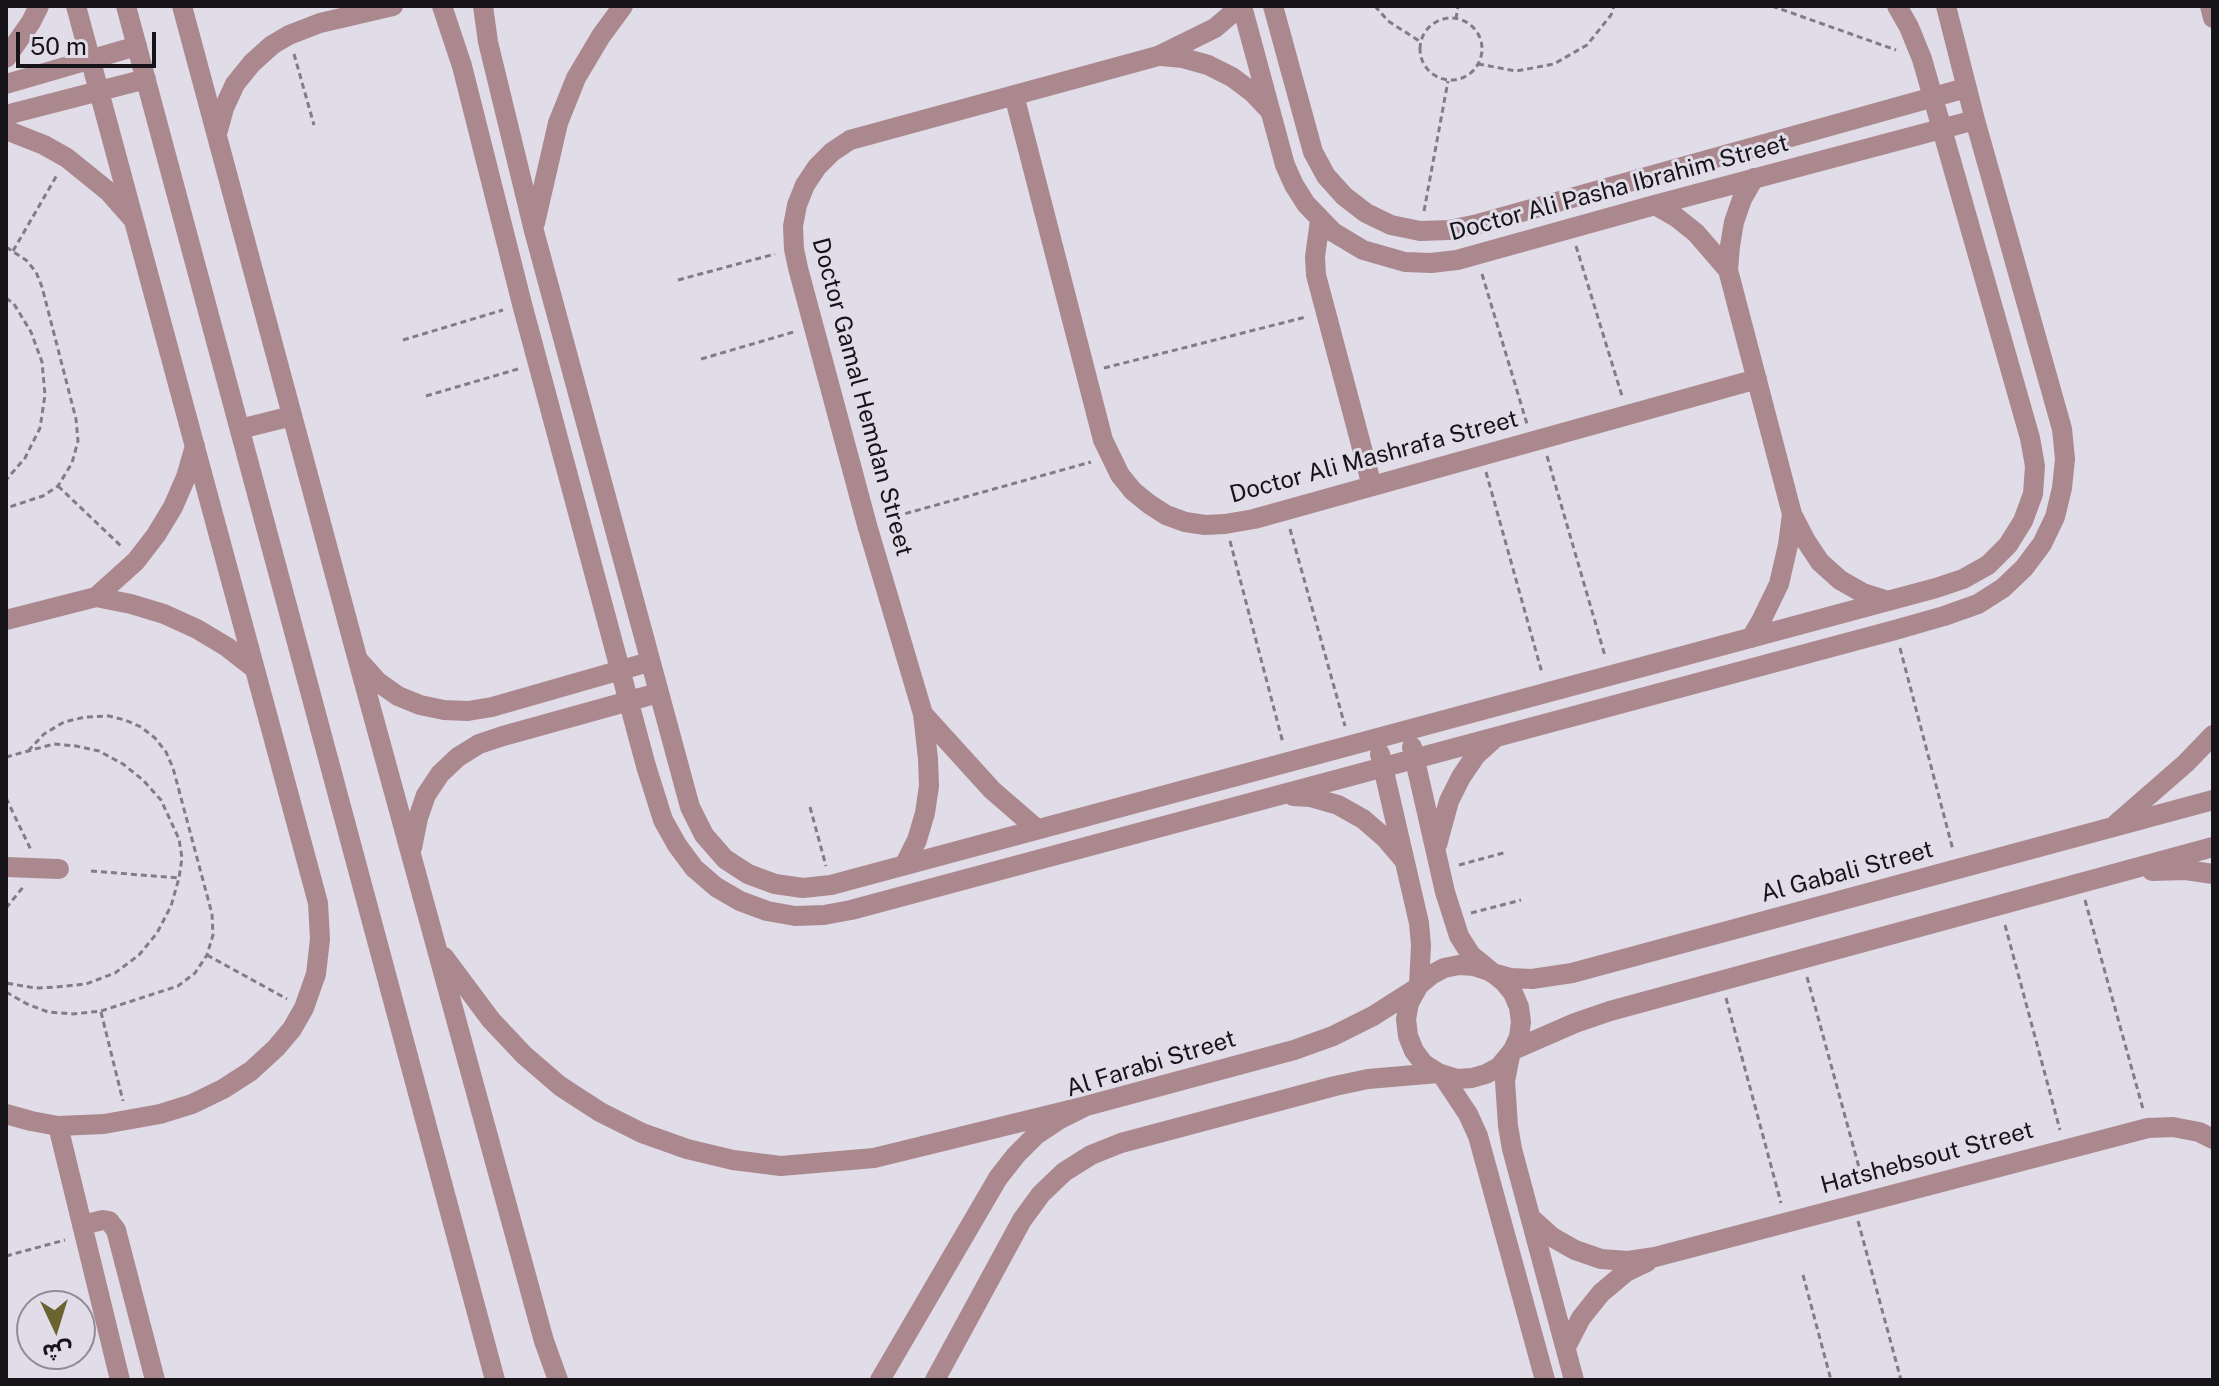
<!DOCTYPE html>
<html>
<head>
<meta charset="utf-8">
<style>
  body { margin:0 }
  #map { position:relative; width:2219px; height:1386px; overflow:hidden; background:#e0dce8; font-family:"Public Sans","Noto Sans Arabic",sans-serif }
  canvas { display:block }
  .frame { position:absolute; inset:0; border:8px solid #161418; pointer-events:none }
  .north { position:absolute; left:16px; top:1290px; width:80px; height:80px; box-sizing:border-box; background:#e0dce8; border:2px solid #8f8c95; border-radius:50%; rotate:176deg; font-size:22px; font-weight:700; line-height:32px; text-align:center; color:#161418 }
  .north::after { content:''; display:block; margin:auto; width:28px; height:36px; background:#696430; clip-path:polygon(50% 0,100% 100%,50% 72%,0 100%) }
  .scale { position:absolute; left:16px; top:32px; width:140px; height:36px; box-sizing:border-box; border:4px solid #161418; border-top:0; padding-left:10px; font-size:24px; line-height:28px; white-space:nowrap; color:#161418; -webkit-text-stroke:6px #e0dce8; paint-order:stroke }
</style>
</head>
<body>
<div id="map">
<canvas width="2219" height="1386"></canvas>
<div class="frame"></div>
<div class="north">ش</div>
<div class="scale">50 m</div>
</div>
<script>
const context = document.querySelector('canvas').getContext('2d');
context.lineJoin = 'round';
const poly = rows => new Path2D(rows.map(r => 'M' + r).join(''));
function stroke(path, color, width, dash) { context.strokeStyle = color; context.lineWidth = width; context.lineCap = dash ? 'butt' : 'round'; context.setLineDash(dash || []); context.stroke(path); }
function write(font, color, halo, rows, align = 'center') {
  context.font = font + ' "Public Sans",sans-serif'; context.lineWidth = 6; context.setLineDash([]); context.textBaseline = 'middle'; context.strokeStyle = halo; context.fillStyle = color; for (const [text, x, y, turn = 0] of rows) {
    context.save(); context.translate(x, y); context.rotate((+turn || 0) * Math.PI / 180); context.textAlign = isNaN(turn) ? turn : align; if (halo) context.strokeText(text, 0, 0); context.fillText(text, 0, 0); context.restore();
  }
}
stroke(poly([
  [1375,6,1388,21,1421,42],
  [1772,6,1896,50],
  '1420 49a31 31 0 1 1 62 0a31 31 0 1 1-62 0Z',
  [1456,19,1458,6],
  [294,54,314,125],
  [1478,64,1516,71,1554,64,1587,45,1611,15,1614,6],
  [1424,211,1448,81],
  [1576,246,1622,396],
  [6,247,26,260,36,272,42,287,76,419,78,441,72,463,58,486,43,496,6,508],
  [13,251,57,175],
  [1482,274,1527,424],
  [678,280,775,254],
  [6,298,14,304,31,332,42,362,45,395,40,428,25,458,6,480],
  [403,340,503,310],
  [701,359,797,331],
  [1104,368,1306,317],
  [426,396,518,369],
  [1547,456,1605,656],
  [1486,472,1542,673],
  [58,486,122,547],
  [886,519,1091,462],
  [1290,529,1345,726],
  [1230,541,1283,743],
  [1900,648,1953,850],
  [6,757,54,744,76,746,99,751,123,764,143,780,161,800,179,839,182,858,179,878,171,906,157,933,139,955,115,973,86,984,56,987,35,988,6,983],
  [6,798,31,850],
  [810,807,826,866],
  [1459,865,1507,852],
  [91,871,179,878],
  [2085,900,2143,1109],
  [6,908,24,886],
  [1471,913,1521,900],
  [2005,925,2060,1130],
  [207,955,287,999],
  [1807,977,1863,1182],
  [6,992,27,1004,48,1012,73,1014,101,1011,178,986,195,973,207,955,213,935,212,914,173,768,166,752,155,738,141,727,125,720,109,716,85,717,64,722,44,734,29,750],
  [1726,998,1781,1203],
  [101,1012,123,1101],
  [1858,1221,1901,1380],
  [6,1256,65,1240],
  [1803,1275,1831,1380]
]), '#807d85', 3, [6, 4]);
stroke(poly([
  [126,6,495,1380],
  [182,6,357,657,544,1341,558,1380],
  [442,6,462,66,522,304,646,766,663,820,677,845,694,868,716,887,740,901,767,911,795,916,824,915,851,910,1895,630,1944,616,1978,604,2003,588,2024,568,2042,544,2055,517,2062,488,2065,459,2062,429,1975,120,1946,6],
  [483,6,488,42,534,231,690,807,704,835,725,859,748,874,775,884,803,888,831,885,1936,588,1963,579,1988,565,2008,545,2023,521,2033,494,2035,466,2030,438,1922,59,1909,27,1897,6],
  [1242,6,1285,165,1294,185,1306,204,1333,232,1363,250,1405,262,1431,263,1457,260,1655,205,1975,120],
  [1273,6,1313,152,1326,176,1344,196,1366,213,1391,225,1420,231,1449,230,1478,224,1966,88],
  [2210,6,2213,18],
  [1161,56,1183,58,1208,65,1232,77,1252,92,1269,110],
  [6,58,31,22,39,6],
  [6,84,137,46],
  [1014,95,1103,440,1120,475,1133,491,1149,504,1166,515,1185,522,1205,525,1225,524,1254,519,1757,379],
  [6,115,146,79],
  [6,130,44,145,67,158,109,192,132,218],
  [218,130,224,108,235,84,252,63,272,45,289,35,320,23,393,6],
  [1754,178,1742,199,1734,222,1730,246,1728,270,1792,514,1806,541,1820,562,1840,580,1863,593,1888,601],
  [1655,205,1676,217,1696,233,1728,270],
  [1320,220,1315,257,1316,275,1372,486],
  [535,223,558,123,576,78,601,36,623,6],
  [240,429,292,416],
  [96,597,136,561,156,535,173,507,186,477,195,446],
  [6,620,96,597,131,604,164,614,197,629,227,647,254,668],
  [1751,638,1761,621,1779,584,1788,545,1792,514],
  [360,662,378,682,398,696,420,705,444,710,468,711,492,707,649,662],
  [923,714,992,790,1037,829],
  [1412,747,1445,892,1459,936,1471,955,1504,982,1513,993,1519,1007,1521,1022,1519,1037,1513,1050,1499,1067,1486,1074,1472,1078,1457,1079,1438,1073,1424,1064,1414,1051,1408,1036,1406,1019,1409,1003,1419,985,1431,975,1444,968,1459,965,1474,966,1489,971],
  [1380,754,1419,923,1421,945,1419,985],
  [1293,796,1310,797,1338,805,1363,819,1385,838,1403,859],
  [2116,824,2186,763,2213,735],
  [1437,845,1449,801,1461,777,1476,755,1495,738],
  [412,848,418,818,426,795,440,774,458,757,479,744,503,736,658,693],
  [905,864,917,840,925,813,929,786,928,759,923,714,867,525,798,268,794,249,793,226,797,205,805,185,817,167,832,152,850,140,1158,56,1215,28,1230,15,1236,6],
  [6,867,59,869],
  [2152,871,2186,870,2213,874],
  [444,957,491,1020,524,1055,560,1086,600,1112,642,1133,687,1149,733,1160,781,1166,874,1158,1086,1106],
  [1492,973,1510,978,1532,979,1572,973,2213,800],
  [1513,1050,1575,1023,1610,1011,2213,847],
  [1510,1056,1505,1081,1508,1126,1512,1149,1574,1380],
  [1442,1075,1468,1114,1478,1136,1545,1380],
  [6,1114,31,1121,58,1126,104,1124,160,1114,192,1104,223,1089,251,1071,276,1048,292,1029,304,1008,316,974,320,939,318,903,76,6],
  [58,1126,120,1380],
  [1532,1219,1552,1237,1575,1250,1601,1259,1628,1261,1655,1257,2148,1128,2173,1127,2199,1132,2213,1139],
  [82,1225,103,1220,109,1221,116,1230,155,1380],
  [1566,1347,1581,1318,1601,1293,1626,1272,1647,1262],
  [880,1380,998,1178,1016,1155,1036,1135,1060,1119,1086,1106,1294,1050,1333,1036,1373,1016,1417,988],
  [935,1380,1022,1220,1041,1194,1064,1172,1091,1155,1121,1143,1335,1086,1368,1079,1438,1073]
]), '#ab888e', 20);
write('24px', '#161418', '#e0dce8', [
  ["Doctor Ali Pasha Ibrahim Street",1619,188,-15],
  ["Doctor Gamal Hemdan Street",862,397,75],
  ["Doctor Ali Mashrafa Street",1374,457,-15],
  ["Al Gabali Street",1847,872,-15],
  ["Al Farabi Street",1151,1064,-17],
  ["Hatshebsout Street",1927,1158,-15]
]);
</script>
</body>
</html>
